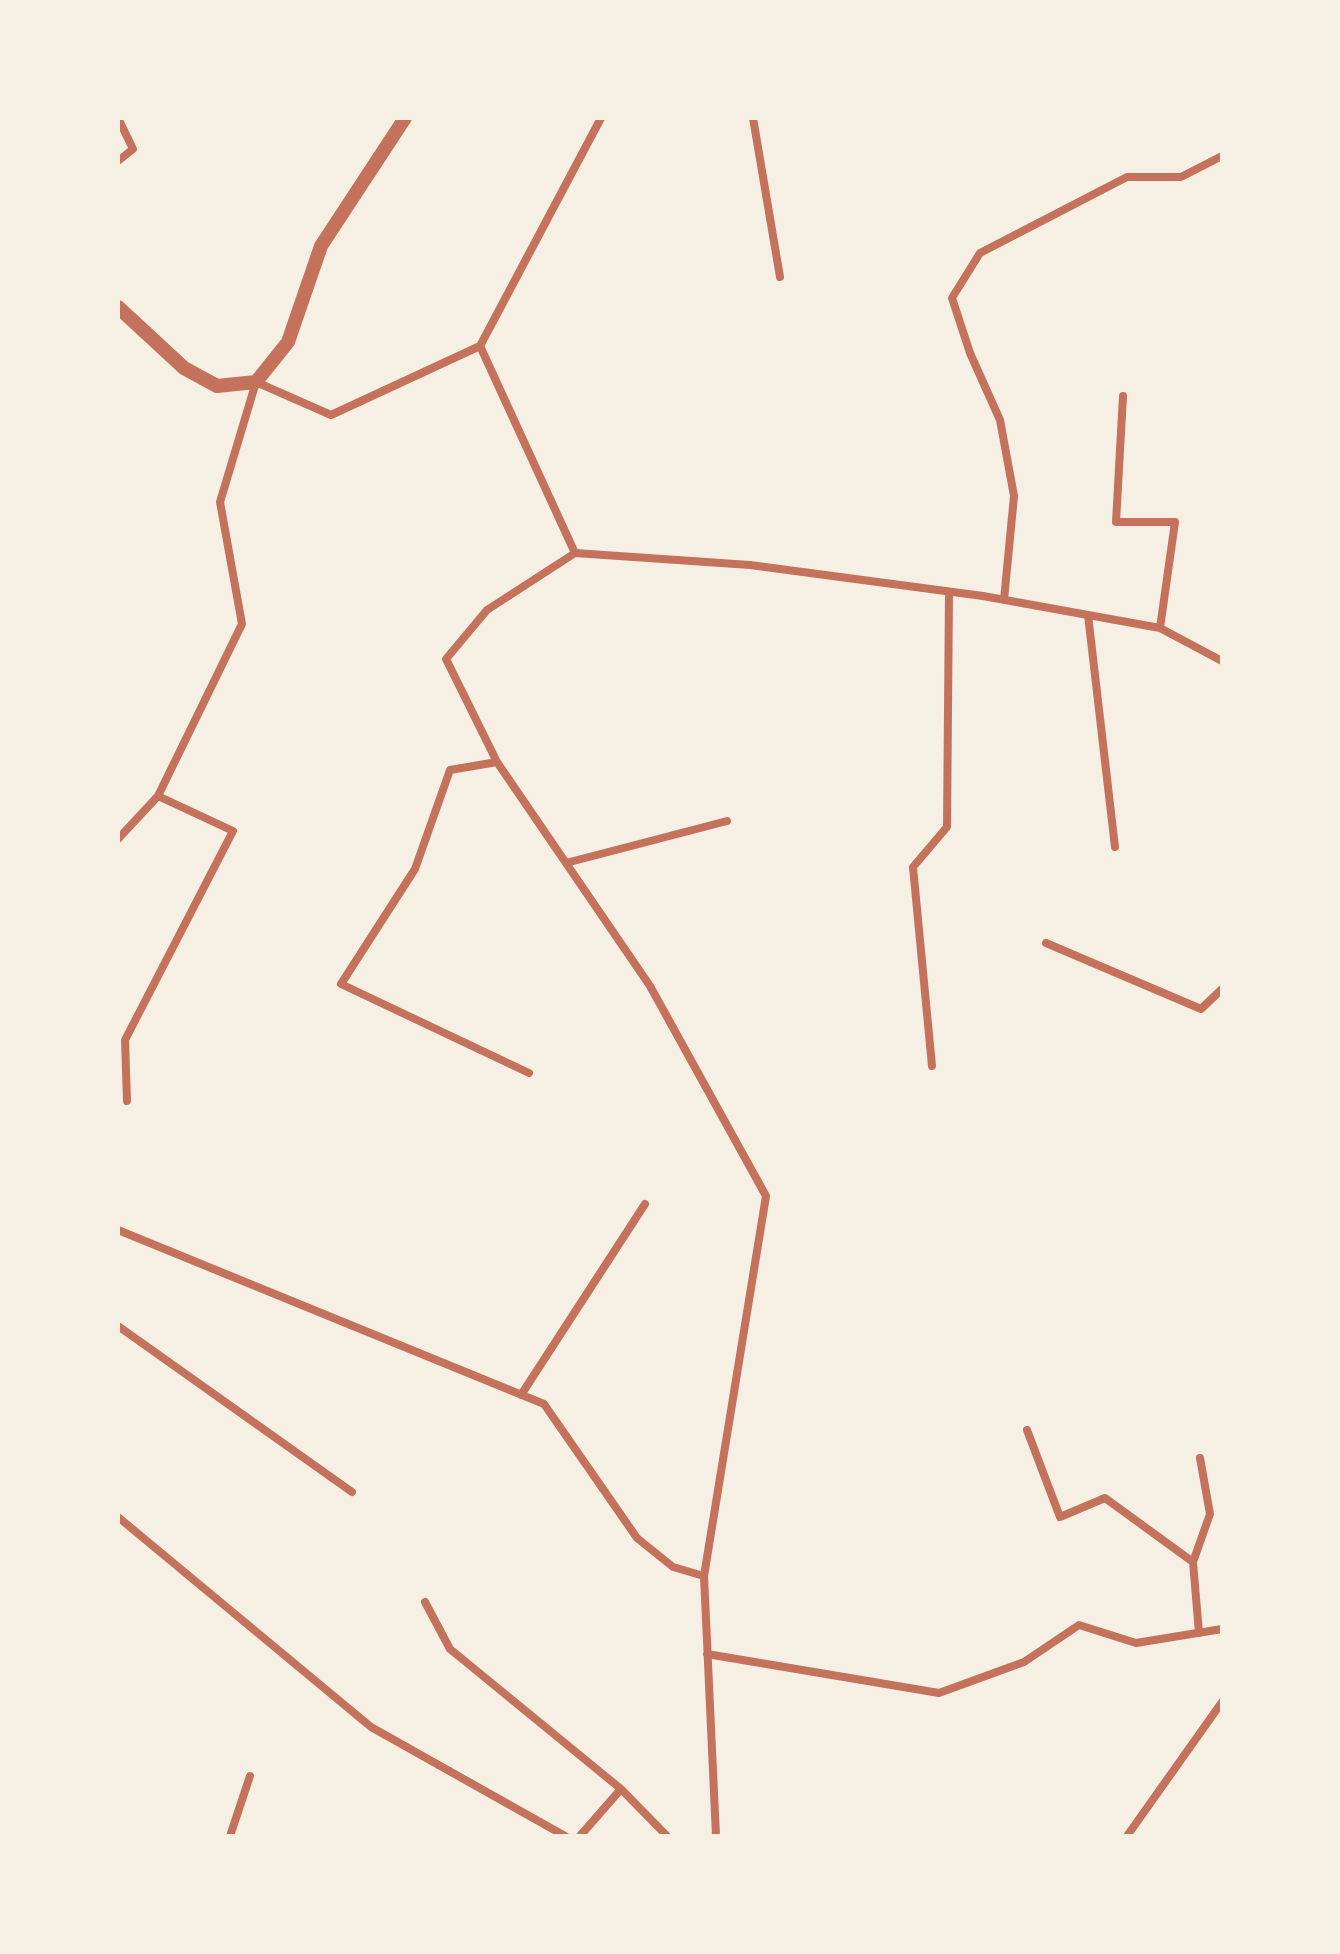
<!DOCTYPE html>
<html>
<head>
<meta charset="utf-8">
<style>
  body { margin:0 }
  #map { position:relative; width:1340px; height:1954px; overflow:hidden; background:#f6efe4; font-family:"Open Sans",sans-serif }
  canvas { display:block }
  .frame { position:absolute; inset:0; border:120px solid #f6efe4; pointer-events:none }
</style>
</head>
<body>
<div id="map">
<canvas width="1340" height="1954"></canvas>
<div class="frame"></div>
</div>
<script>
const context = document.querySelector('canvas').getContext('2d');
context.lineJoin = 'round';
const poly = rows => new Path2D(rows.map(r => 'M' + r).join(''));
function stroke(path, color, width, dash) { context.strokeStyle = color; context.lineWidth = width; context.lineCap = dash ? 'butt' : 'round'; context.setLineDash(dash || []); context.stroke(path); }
stroke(poly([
  [118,118,133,149,118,161],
  [753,118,780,277],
  [480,346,575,553],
  [1123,396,1116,522,1175,522,1160,628],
  [1004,600,1014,496,1000,420,970,353,952,298,980,253,1127,177,1181,177,1222,156],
  [1088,615,1115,847],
  [497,762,450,770,415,869,341,984,529,1073],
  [118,839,158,796,242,624,220,502,256,382,331,415,480,346,601,118],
  [566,863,727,821],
  [1046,943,1201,1009,1222,989],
  [932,1066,913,867,947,827,949,592],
  [127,1101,125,1040,233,831,158,796],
  [118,1230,544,1404,637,1538,673,1567,704,1576],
  [118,1326,352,1492],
  [521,1395,645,1204],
  [1027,1430,1060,1517,1105,1498,1193,1562,1199,1633],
  [118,1517,371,1727,565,1836],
  [1193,1562,1210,1514,1200,1458],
  [425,1602,450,1649,621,1789,667,1836],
  [707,1654,939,1693,1024,1662,1079,1625,1136,1643,1222,1629],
  [230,1836,250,1776],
  [580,1836,621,1789],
  [716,1836,704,1576,766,1196,650,986,497,762,446,659,487,610,575,553,750,565,983,596,1160,628,1222,661],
  [1127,1836,1222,1702]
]), '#c5725c', 8);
stroke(poly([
  [118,307,184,368,217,386,256,382,288,342,321,246,405,118]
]), '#c5725c', 14);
</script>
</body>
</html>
